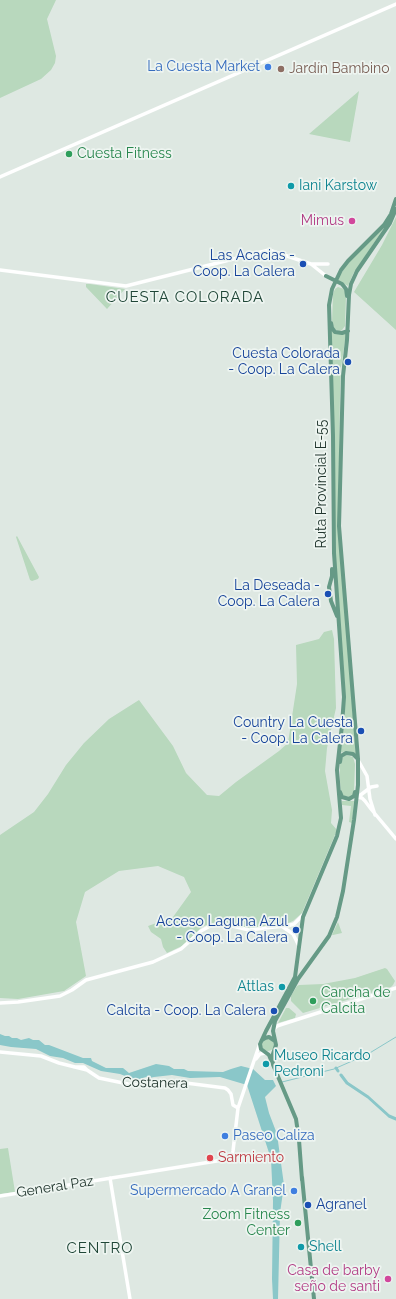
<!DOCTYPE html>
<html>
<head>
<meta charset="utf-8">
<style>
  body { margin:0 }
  canvas { display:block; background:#dee8e2 }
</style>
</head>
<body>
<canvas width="396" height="1299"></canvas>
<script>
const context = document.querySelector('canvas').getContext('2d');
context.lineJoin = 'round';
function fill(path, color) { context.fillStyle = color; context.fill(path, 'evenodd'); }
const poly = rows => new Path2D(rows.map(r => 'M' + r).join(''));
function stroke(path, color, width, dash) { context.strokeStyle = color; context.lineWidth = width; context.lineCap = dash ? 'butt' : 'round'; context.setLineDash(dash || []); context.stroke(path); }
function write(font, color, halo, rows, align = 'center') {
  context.font = font + ' Raleway,sans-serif'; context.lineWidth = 3.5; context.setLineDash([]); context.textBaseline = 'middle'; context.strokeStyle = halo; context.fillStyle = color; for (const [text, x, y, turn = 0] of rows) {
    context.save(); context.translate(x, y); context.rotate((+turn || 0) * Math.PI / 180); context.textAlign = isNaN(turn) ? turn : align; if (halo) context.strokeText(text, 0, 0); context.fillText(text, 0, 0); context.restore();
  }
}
fill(poly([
  [0,0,56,0,47,19,56,56,55,63,51,70,41,79,0,98],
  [359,91,350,142,309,134],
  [396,217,396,330,354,292,382,245],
  [386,225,353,274,348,286,337,280,347,264],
  [86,284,90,284,125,289,107,309,86,287],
  [338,287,344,289,346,297,345,326,342,330,339,331,334,329,332,322,333,294,335,289],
  [331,329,346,334,341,368,340,394,338,528,356,753,355,753,346,751,340,753,345,714,345,687,336,572],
  [17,536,39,577,38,579,32,581,30,580,16,537],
  [332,630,334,639,336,708,327,748,325,771,332,810,331,823,337,830,302,913,293,921,286,924,249,929,225,922,209,924,202,927,182,946,167,953,163,947,161,939,151,932,148,926,173,917,191,892,184,877,158,866,119,871,85,892,76,922,86,976,64,991,18,999,0,998,0,835,34,812,48,794,66,765,84,743,109,719,139,700,173,746,186,773,207,795,219,796,236,782,279,751,288,743,297,684,296,645,319,639,324,632],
  [346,755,353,757,355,764,354,791,354,794,350,797,343,796,341,792,340,781,340,763,343,757],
  [342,801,354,801,352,823,349,822,351,806,342,805],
  [338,922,342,933,333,935,332,935],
  [385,968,387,969,395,981,393,985,391,987,303,1013,291,1001,291,996,297,986,299,985,323,984,355,978],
  [286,1008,289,1008,296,1014,295,1018,278,1023],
  '262 1045a6 6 0 1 1 12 0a6 6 0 1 1-12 0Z',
  [8,1148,15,1192,0,1194,0,1149]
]), '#b8d8bd');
fill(poly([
  [0,1034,5,1036,9,1036,12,1038,17,1038,21,1040,29,1038,33,1040,39,1040,45,1045,49,1045,83,1058,91,1058,92,1061,106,1068,123,1068,129,1073,156,1064,169,1066,174,1069,184,1069,188,1071,223,1072,231,1069,241,1066,253,1069,265,1080,273,1080,276,1086,265,1097,269,1113,277,1134,284,1185,280,1213,278,1299,273,1299,272,1279,273,1201,271,1159,247,1085,220,1077,190,1078,172,1075,154,1077,149,1078,146,1077,139,1079,133,1079,120,1074,101,1071,83,1063,75,1063,63,1058,50,1056,36,1049,11,1047,0,1045]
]), '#8ac7c9');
stroke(poly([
  [282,1082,334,1069,368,1054,396,1037]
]), '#8ac7c9', 1);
stroke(poly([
  [336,1068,338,1071],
  [341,1075,347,1083,368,1097,389,1116,396,1119]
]), '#8ac7c9', 3);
stroke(poly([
  [0,177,396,4],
  [312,264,328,264],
  [0,270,126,286,269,250,311,264,326,276],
  [358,760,367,776,370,799,375,815],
  [357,797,362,798,365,801,371,809,396,839],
  [358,797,371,787,377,786],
  [283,927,293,934,299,946],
  [0,1003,18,1002,60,996,72,990,86,980,153,962,181,949,201,931,210,926,224,924,249,930,274,927,287,926,294,924,303,915],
  [273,1030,277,1026,283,1024,396,988],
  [0,1052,41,1056,59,1063,87,1070],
  [256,1059,260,1054,265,1053],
  [74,1067,84,1067,87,1070,99,1078,128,1084,136,1085,178,1082,225,1088,228,1090,231,1094,233,1105,238,1108],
  [110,1178,130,1299],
  [0,1196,229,1159,232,1156,233,1151,238,1108,260,1043]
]), '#fff', 3.5);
stroke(poly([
  [326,276,342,284,346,289,347,296],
  [331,323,332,328,335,332,342,333,348,331],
  [332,569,332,576,329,587,331,601,337,616],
  [340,762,341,756,346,753,353,754,358,759],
  [340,792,342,797,349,799,354,796,355,792],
  [262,1040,265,1038,269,1037,275,1041],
  [273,1062,273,1054,276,1045,273,1031,275,1021,298,979,329,936,337,917,343,891,354,820,358,785,358,759,339,526,343,376,347,340,349,295,351,284,357,271,390,223,396,209],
  [302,1177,314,1299],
  [302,1180,299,1140,296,1119,271,1060,269,1055,261,1049,260,1044,266,1031,295,977,303,917,337,836,341,818,337,770,342,725,344,697,334,553,333,436,329,305,332,289,341,270,348,261,384,225,391,214,396,199]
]), '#669a86', 4);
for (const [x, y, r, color] of [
  [268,67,4,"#3f7fe0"],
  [281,69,4,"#8d6e63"],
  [69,154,4,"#2e9e5b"],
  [291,186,4,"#0f9aa8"],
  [352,221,4,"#d1479c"],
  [303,264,4,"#1a4fb4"],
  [348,362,4,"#1a4fb4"],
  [328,594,4,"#1a4fb4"],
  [361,731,4,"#1a4fb4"],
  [296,930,4,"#1a4fb4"],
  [282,987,4,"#0f9aa8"],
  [313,1001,4,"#2e9e5b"],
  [274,1011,4,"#1a4fb4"],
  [266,1064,4,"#0f9aa8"],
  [225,1136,4,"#3f7fe0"],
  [210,1158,4,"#e0444e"],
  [294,1191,4,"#3f7fe0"],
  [308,1205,4,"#1a4fb4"],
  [298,1223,4,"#2e9e5b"],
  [301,1247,4,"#0f9aa8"],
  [388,1279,4,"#d1479c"]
]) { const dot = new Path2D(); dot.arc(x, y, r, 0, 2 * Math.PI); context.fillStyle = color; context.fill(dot); stroke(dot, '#eef5f1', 1.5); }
write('14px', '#366cbe', '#eef5f1', [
  ["La Cuesta Market",260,67],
  ["Paseo Caliza",233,1136,"left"],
  ["Supermercado A Granel",286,1191]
], 'right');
write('14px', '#785e54', '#eef5f1', [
  ["Jardín Bambino",289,69]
], 'left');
write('14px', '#27864d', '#eef5f1', [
  ["Cuesta Fitness",77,154],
  ["Cancha de",321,993],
  ["Calcita",321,1009],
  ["Zoom Fitness",290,1215,"right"],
  ["Center",290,1231,"right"]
], 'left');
write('14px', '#0d838f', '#eef5f1', [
  ["Iani Karstow",299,186],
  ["Attlas",274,987,"right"],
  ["Museo Ricardo",274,1056],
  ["Pedroni",274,1072],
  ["Shell",309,1247]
], 'left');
write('14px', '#b23c85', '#eef5f1', [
  ["Mimus",344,221],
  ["Casa de barby",380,1271],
  ["seño de santi",380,1287]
], 'right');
write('14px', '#164399', '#eef5f1', [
  ["Las Acacias -",295,256],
  ["Coop. La Calera",295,272],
  ["Cuesta Colorada",340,354],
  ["- Coop. La Calera",340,370],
  ["La Deseada -",320,586],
  ["Coop. La Calera",320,602],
  ["Country La Cuesta",353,723],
  ["- Coop. La Calera",353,739],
  ["Acceso Laguna Azul",288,922],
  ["- Coop. La Calera",288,938],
  ["Calcita - Coop. La Calera",266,1011],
  ["Agranel",316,1205,"left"]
], 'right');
write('14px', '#21362e', '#eef5f1', [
  ["Ruta Provincial E-55",322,484,-90],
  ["Costanera",155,1083,1],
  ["General Paz",55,1187,-9]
]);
write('14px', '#be3a42', '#eef5f1', [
  ["Sarmiento",218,1158]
], 'left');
context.letterSpacing = '1px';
write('15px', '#1f4637', '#eef5f1', [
  ["CUESTA COLORADA",185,297],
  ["CENTRO",100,1248]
]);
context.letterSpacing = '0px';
</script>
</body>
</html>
